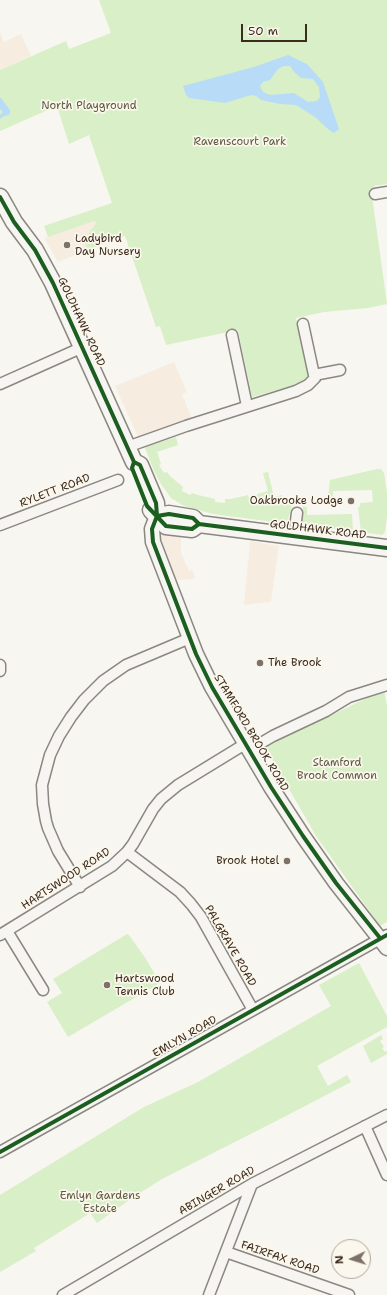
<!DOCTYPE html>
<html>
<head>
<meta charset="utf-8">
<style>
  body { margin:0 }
  #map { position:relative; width:387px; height:1295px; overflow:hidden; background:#f8f6f0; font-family:"Shantell Sans",sans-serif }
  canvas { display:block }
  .north { position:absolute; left:331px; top:1239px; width:40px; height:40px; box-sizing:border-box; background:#fbf7ec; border:1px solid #aea59a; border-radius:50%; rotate:266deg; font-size:11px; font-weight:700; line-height:16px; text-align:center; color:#3b2a1e }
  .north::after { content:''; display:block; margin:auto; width:14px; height:18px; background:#7d7168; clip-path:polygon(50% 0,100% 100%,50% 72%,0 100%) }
  .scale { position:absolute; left:241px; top:24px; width:66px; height:18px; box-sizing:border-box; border:2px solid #3b2a1e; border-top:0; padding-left:5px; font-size:12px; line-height:14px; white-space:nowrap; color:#3b2a1e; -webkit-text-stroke:3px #fbf7ec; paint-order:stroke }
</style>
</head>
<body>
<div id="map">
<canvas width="387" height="1295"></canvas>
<div class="north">N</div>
<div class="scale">50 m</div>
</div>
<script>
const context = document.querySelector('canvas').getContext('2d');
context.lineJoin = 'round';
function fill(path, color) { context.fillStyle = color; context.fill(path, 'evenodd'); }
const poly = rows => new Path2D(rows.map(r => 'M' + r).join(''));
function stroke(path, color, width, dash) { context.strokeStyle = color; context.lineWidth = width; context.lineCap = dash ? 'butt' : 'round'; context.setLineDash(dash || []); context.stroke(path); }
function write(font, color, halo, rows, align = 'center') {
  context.font = font + ' "Shantell Sans",sans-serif'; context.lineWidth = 3.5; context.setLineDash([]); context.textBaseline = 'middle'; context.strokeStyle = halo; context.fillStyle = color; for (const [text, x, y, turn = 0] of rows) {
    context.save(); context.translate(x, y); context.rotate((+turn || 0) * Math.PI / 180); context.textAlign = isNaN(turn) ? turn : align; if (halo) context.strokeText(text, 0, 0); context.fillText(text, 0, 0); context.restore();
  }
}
fill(poly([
  [0,32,4,42,21,34,31,56,0,70],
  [94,221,96,223,84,240,87,250,58,262,44,238],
  [174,362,187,392,182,394,192,419,139,439,115,386],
  [164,533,181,534,181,553,189,571,193,570,195,579,176,580,160,537,162,534],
  [250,541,279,546,271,602,244,605]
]), '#f6ede0');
fill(poly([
  [99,0,387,0,387,184,374,186,374,191,372,196,387,304,368,308,324,312,296,318,310,376,309,379,291,386,252,397,238,330,166,345,160,326,156,327,125,236,87,250,84,240,96,223,94,221,48,237,44,226,112,203,89,135,69,144,57,106,0,131,0,70,66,41,69,49,111,33],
  [176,437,178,445,157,452,161,464,159,465,164,473,167,472,170,476,183,487,182,491,190,495,192,493,198,495,215,499,215,502,225,503,225,499,231,499,248,495,249,498,257,496,257,494,268,491,263,473,268,472,274,497,282,495,284,501,293,499,291,511,287,521,282,523,213,514,184,506,171,498,161,484,155,473,145,448,146,446],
  [377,469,381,469,384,473,387,493,387,516,385,532,382,535,361,532,358,507,360,507,360,503,373,502,372,490,333,491,333,499,328,499,330,480],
  [303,506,307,507,307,515,352,514,353,532,304,524,301,520],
  [384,690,387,707,387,922,380,926,316,836,265,747],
  [127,934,129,935,146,959,160,983,68,1037,47,1002,62,993,53,979],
  [359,963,387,1016,387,1027,317,1066,328,1086,347,1075,351,1082,284,1117,162,1179,135,1196,97,1223,90,1213,34,1248,36,1251,0,1272,0,1195,144,1107,198,1082,331,1006,319,985],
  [381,1035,383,1039,380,1041,384,1047,382,1048,385,1052,387,1051,387,1054,371,1063,363,1046]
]), '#d8efc7');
fill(poly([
  [288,55,307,64,323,82,339,129,334,133,328,129,315,117,296,105,280,104,261,100,256,96,251,95,225,103,189,98,186,95,183,86,254,67],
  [284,66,290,66,295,73,301,78,313,79,319,87,320,97,317,101,308,102,294,93,270,95,263,92,260,86,263,82,270,80,278,69],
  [0,98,1,98,10,110,10,112,9,115,4,116,0,119,0,115,3,112,0,109]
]), '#b8dcf7');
const street = poly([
  [375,194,387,192],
  [303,324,314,375],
  [232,335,247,406],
  [0,384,83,347],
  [127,447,186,426,296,391,308,385,315,378,314,375,340,370],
  [0,525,118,480],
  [294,536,297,513],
  [0,665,0,671],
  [249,750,273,736,326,711,349,697,387,685],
  [127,852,180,892,191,904,201,917,253,1010],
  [80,887,58,851,48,828,46,821,43,804,42,785,50,755,59,736,71,717,84,700,103,681,126,665,190,638],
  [7,931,43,990],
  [0,935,112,866,127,852,133,844,153,809,161,799,178,785,245,744],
  [365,1126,387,1175],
  [0,1152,387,935],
  [226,1252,349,1295],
  [63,1295,252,1184,387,1115],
  [209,1295,252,1184]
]);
const secondary = poly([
  [157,516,152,529,153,542,196,654,212,687,271,787,303,836,336,883,387,948]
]);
const primary = poly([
  [0,197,14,222,35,250,53,283,134,462,140,465,156,503,157,516],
  [151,510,166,526,192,529,199,524],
  [157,516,169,514,193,518,199,524,387,548]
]);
stroke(street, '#8b8781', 13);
stroke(secondary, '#8b8781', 17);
stroke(primary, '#8b8781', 19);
stroke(street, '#f6f5f1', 10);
stroke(secondary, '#f6f5f1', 14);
stroke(primary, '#f6f5f1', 16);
stroke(poly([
  [0,197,14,222,35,250,53,283,134,462,140,465,156,503,157,516],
  [134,462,132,468,147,506,166,526,192,529,199,524],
  [157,516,152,529,153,542,196,654,212,687,271,787,303,836,336,883,380,938],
  [157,516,169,514,193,518,199,524,387,548],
  [0,1152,387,935]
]), '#1b5e20', 4);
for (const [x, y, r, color] of [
  [67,245,4,"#7d7168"],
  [351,501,4,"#7d7168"],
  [260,663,4,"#7d7168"],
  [287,861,4,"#7d7168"],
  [107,985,4,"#7d7168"]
]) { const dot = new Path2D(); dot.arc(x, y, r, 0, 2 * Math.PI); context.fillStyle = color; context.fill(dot); stroke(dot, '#fbf7ec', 1.5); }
write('11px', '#5c5a40', '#fbf7ec', [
  ["North Playground",89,106],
  ["Ravenscourt Park",240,142],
  ["Stamford",337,763],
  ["Brook Common",337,776],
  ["Emlyn Gardens",100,1196],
  ["Estate",100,1209]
]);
write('11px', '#3b2a1e', '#fbf7ec', [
  ["Ladybird",75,239],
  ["Day Nursery",75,252],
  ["Oakbrooke Lodge",343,501,"right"],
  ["The Brook",268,663],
  ["Brook Hotel",279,861,"right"],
  ["Hartswood",115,979],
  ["Tennis Club",115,992]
], 'left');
write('11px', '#3b2a1e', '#fbf7ec', [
  ["GOLDHAWK ROAD",81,322,65],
  ["RYLETT ROAD",55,491,-21],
  ["GOLDHAWK ROAD",318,530,7],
  ["STAMFORD BROOK ROAD",251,733,59],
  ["HARTSWOOD ROAD",66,879,-33],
  ["PALGRAVE ROAD",230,946,60],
  ["EMLYN ROAD",185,1037,-30],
  ["ABINGER ROAD",217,1191,-30],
  ["FAIRFAX ROAD",280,1258,19]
]);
</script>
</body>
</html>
